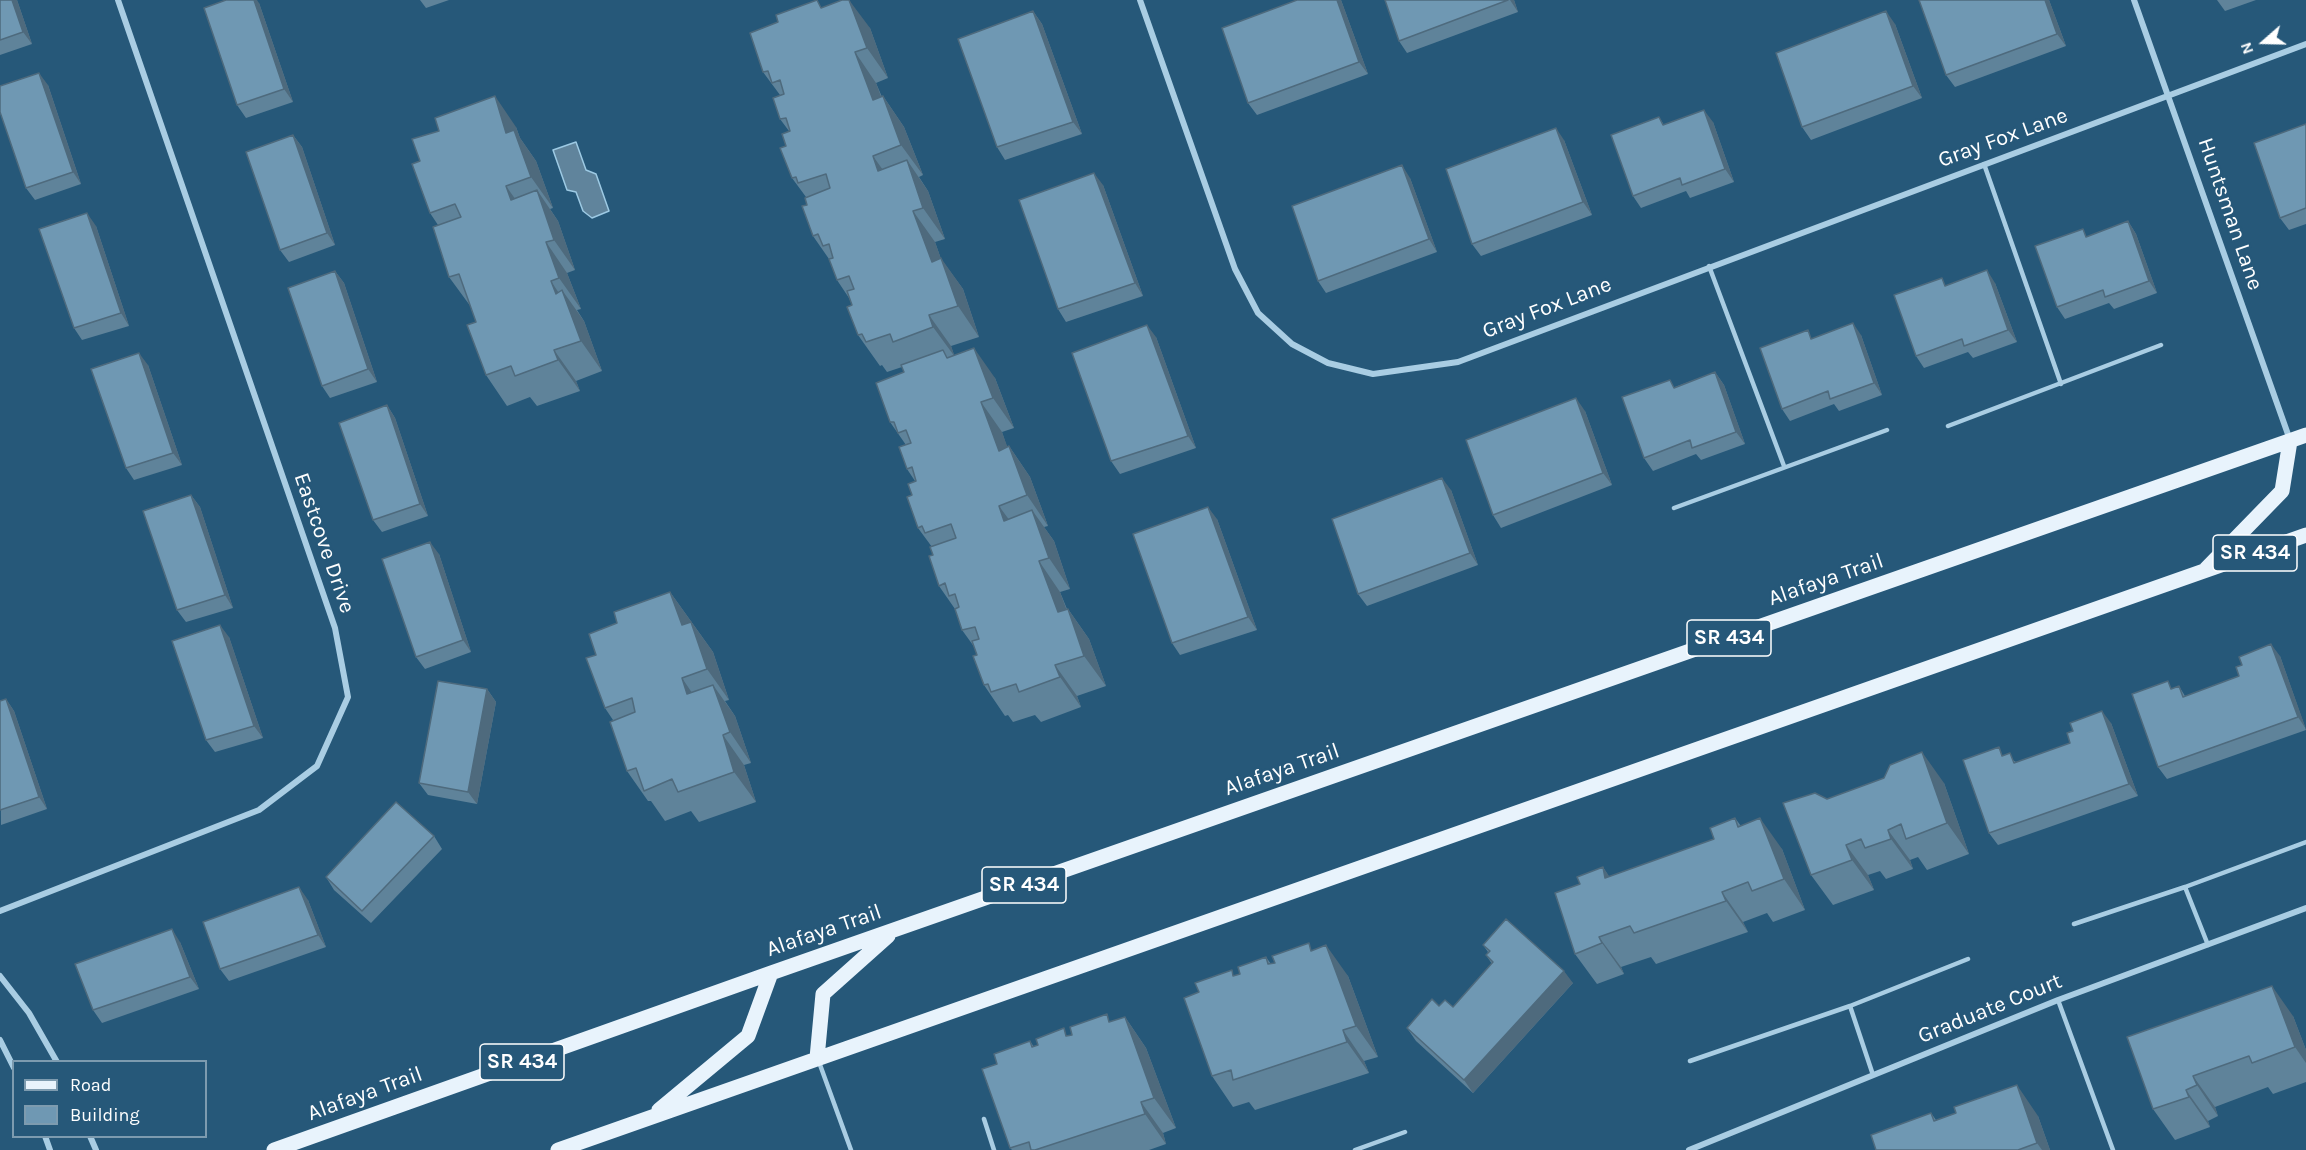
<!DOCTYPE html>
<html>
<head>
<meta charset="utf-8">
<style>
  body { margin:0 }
  #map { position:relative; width:2306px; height:1150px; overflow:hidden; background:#265879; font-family:Karla,sans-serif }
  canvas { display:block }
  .legend { position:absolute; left:12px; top:1060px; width:195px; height:78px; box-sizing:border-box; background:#265879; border:2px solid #7d9baf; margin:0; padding:8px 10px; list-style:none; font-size:18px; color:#fff }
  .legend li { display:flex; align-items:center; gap:12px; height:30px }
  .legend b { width:30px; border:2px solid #7d9baf }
  .north { position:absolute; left:2234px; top:12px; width:60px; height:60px; -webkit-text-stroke:4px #265879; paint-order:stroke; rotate:250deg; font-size:16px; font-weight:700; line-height:24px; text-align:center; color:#fff }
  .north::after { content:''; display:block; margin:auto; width:21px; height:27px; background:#fff; clip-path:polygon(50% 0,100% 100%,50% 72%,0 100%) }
</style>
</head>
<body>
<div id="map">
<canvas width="2306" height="1150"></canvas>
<ul class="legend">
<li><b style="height:8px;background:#e8f3fc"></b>Road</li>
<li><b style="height:16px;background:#6f98b3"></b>Building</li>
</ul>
<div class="north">N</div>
</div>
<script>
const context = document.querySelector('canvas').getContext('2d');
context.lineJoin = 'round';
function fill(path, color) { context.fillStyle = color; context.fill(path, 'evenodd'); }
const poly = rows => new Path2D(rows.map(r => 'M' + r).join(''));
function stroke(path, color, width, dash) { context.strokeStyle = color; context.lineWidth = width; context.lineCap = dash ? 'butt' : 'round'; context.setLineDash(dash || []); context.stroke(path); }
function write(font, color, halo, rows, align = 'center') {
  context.font = font + ' Karla,sans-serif'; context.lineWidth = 4.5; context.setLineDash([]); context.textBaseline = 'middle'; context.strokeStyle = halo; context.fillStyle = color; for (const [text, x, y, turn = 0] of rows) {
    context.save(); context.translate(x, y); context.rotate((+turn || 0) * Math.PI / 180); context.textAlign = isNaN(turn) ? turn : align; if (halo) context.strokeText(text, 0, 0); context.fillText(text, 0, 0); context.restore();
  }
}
const water = poly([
  [576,142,586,170,596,174,609,211,592,218,583,211,576,192,567,190,553,150,576,142]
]);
fill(water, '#60849c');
stroke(water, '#9dcae4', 1.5);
stroke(poly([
  [1984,164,2061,384],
  [1709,266,1784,466],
  [1948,426,2161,345],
  [1674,508,1887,430],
  [2074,924,2185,887],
  [2208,945,2185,887,2306,842],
  [2058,1000,2113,1150],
  [1850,1006,1968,959],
  [1690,1061,1850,1006,1873,1075],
  [819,1062,851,1150],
  [984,1119,994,1150],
  [1355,1150,1405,1132]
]), '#a9cde3', 4.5);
stroke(poly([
  [1140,0,1235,269,1258,313,1292,344,1328,363,1373,374,1458,362,2306,44],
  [2134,0,2290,440],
  [0,911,259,810,317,766,348,697,335,628,118,0],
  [0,976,29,1013,57,1062],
  [0,1040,14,1068],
  [45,1136,50,1150],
  [90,1136,96,1150],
  [1689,1150,2058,1000,2306,908]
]), '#a9cde3', 6);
stroke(poly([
  [2206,569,2282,491,2290,441],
  [817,1058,823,994,888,936],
  [659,1110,748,1036,771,973],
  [274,1150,771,973,2306,435],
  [558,1150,2306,535]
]), '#e8f3fc', 15);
fill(poly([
  [0,0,17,0,32,44,0,55],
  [420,0,449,0,426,8],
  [1297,0,1341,0,1368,74,1257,115,1248,103],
  [1385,0,1514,0,1518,12,1407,53,1399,41],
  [1920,0,2049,0,2066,46,1955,87,1946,75],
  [2217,0,2256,0,2225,11],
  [259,3,293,102,246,118,237,105],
  [823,7,870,28,888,78,876,83,882,97,883,96,904,127,923,175,919,177,928,191,945,239,935,242,941,259,963,289,979,337,951,346,954,355,995,378,1014,428,1002,432,1007,447,1009,446,1030,477,1048,526,1044,527,1054,541,1070,589,1060,592,1067,609,1068,609,1089,639,1106,686,1077,696,1081,707,1041,722,1035,715,1013,722,1008,715,1005,716,984,685,977,655,975,648,962,630,955,609,939,586,932,547,918,528,912,495,915,481,907,469,906,445,890,422,904,372,902,367,887,372,882,365,880,366,858,335,852,305,849,298,837,280,829,259,813,236,806,197,792,178,786,146,789,131,780,119,780,95,763,72],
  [1033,11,1042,24,1082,134,1005,160,997,147],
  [1895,24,1922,98,1811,140,1802,127],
  [48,85,81,184,35,200,26,188],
  [1659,117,1664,125,1713,122,1734,182,1690,198,1686,191,1641,208,1633,196],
  [2306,124,2306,224,2289,230,2280,218],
  [516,127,520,138,536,161,553,208,550,209,558,221,575,270,567,273,581,309,577,310,584,321,602,371,576,381,580,391,537,406,530,397,507,406,486,375,476,322,471,307,449,277,438,225,430,213],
  [293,135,302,147,335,245,289,262,280,250],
  [1564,140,1592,215,1481,256,1472,244],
  [1410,178,1437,252,1326,293,1318,281],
  [1103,185,1143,296,1066,322,1058,309],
  [2128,221,2136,234,2157,293,2114,309,2109,303,2065,319,2057,307,2088,237],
  [96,226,129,326,82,340,74,328],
  [335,271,344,283,377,382,330,398,322,386],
  [1995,283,2017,342,1973,358,1968,352,1924,368,1916,356,1947,285],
  [1861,335,1882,395,1839,411,1834,404,1790,421,1782,409,1813,338],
  [1156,337,1196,448,1120,474,1111,461],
  [148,365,182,465,134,480,126,468],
  [1715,372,1724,385,1745,444,1701,460,1696,454,1653,471,1644,458,1675,387],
  [387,405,395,418,428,516,382,532,373,520],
  [1585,411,1612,485,1501,528,1493,515],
  [1451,490,1478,565,1367,606,1358,594],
  [191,495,200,507,233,608,186,622,177,610],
  [1217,519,1257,630,1180,655,1172,643],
  [439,554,471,652,425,669,416,657],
  [670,592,713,652,729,700,725,701,735,716,751,763,744,765,756,802,699,822,691,811,665,821,651,801,648,801,627,771,613,720,605,708,596,655,617,623],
  [229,637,263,738,215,752,206,740],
  [2280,656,2306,730,2167,779,2158,767,2174,688,2179,686,2185,696,2239,676],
  [487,689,496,702,477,804,428,795,419,783],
  [6,699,14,711,47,809,1,825,0,701],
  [2111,723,2138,796,1998,845,1989,833,2005,755,2016,762,2070,743],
  [1944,783,1969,854,1927,870,1918,857,1910,860,1913,869,1886,879,1880,871,1868,875,1874,890,1833,905,1811,875,1827,799],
  [1735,818,1741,826,1782,849,1805,910,1773,922,1767,913,1743,922,1748,932,1656,964,1651,957,1621,967,1624,974,1597,984,1575,954,1580,884,1603,867,1609,877,1714,839],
  [434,836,442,849,371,923,334,890,326,877],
  [308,900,326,947,229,981,220,969],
  [180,942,199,989,102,1023,93,1010],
  [1483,945,1573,983,1473,1093,1416,1041,1407,1028,1439,1006,1453,1007,1492,964,1486,955,1488,952],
  [1314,950,1348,976,1378,1057,1364,1061,1369,1073,1255,1110,1249,1102,1233,1107,1212,1076,1199,992,1240,974,1266,957,1271,964],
  [2293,1016,2306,1050,2306,1082,2273,1094,2268,1087,2215,1107,2218,1116,2208,1121,2210,1127,2175,1140,2153,1109,2127,1037],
  [1125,1017,1146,1048,1176,1128,1163,1133,1166,1144,1149,1150,1012,1150,1010,1148,997,1064,1030,1041,1034,1047],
  [1931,1113,1936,1120,2038,1116,2050,1150,1876,1150]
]), '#5f839a');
fill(poly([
  [12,0,17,0,32,44,23,32],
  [254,0,257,0,259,3,293,102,284,89],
  [849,0,870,28,888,78,867,48],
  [1337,0,1341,0,1368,74,1359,62],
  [1510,0,1514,0,1518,12],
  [2045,0,2049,0,2066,46,2057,34],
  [1033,11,1042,24,1082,134,1073,122],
  [1886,11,1895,24,1922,98,1913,86],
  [855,52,876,83,894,131,873,100],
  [39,73,48,85,81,184,73,172],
  [495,96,516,127,520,138,536,161,553,208,531,177,506,133],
  [883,96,904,127,923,175,901,145],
  [1704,110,1713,122,1734,182,1725,169],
  [1556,128,1564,140,1592,215,1583,202],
  [293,135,302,147,335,245,327,233],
  [873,156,895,187,878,171],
  [907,160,928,191,945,239,923,208],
  [1402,165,1410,178,1437,252,1429,239],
  [1094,173,1103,185,1143,296,1135,283],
  [506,186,528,217,511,200],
  [537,190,558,221,575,270,554,240],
  [913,211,935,242,953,293,932,262],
  [87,213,96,226,129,326,121,313],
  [2128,221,2136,234,2157,293,2149,281],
  [546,242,567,273,581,309,559,278],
  [941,258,963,289,979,337,958,306],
  [1987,270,1995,283,2017,342,2008,330],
  [335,271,344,283,377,382,368,369],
  [551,281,568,307,562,290,584,321,602,371,581,341,556,294],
  [929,315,951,346,955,357,933,327],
  [1853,323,1861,335,1882,395,1874,383],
  [1147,325,1156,337,1196,448,1188,436],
  [974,348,995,378,1014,428,993,398],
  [554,350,576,381,580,391,558,360],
  [139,353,148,365,182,465,173,453],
  [1715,372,1724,385,1745,444,1736,432],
  [1576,398,1585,411,1612,485,1603,473],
  [981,402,1002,432,1020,482,999,451],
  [387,405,395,418,428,516,420,504],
  [1009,446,1030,477,1048,526,1027,495],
  [1442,478,1451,490,1478,565,1470,553],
  [191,495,200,507,233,608,225,595],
  [999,506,1021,536,1004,521],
  [1208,507,1217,519,1257,630,1248,617],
  [1032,510,1054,541,1070,589,1049,558],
  [430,542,439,554,471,652,463,640],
  [1039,561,1060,592,1079,643,1058,612],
  [670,592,713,652,729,700,707,669,682,625],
  [1068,609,1089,639,1106,686,1084,656],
  [220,625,229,637,263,738,254,726],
  [2271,644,2280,656,2306,729,2298,717],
  [1055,665,1077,696,1081,707,1060,677],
  [682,678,703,709,687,694],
  [713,685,735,716,751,763,730,732],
  [487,689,496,702,477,804,468,792],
  [6,699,14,711,47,809,39,797],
  [2102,711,2111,723,2138,796,2129,784],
  [723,735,744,765,756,802,734,772],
  [1922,752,1944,783,1969,854,1947,823],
  [1760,818,1782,849,1805,910,1784,879],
  [1888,830,1910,860,1913,869,1891,839],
  [1846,845,1868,875,1874,890,1852,860],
  [1603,867,1624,898,1605,878],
  [299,887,308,900,326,947,318,935],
  [1722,892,1743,922,1748,932,1726,901],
  [172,929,180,942,199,989,190,977],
  [1599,937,1621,967,1624,974,1602,943],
  [1326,945,1348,976,1378,1057,1356,1026],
  [1564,971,1573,983,1473,1093,1464,1080],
  [2272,986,2293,1016,2306,1050,2306,1063,2295,1047],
  [1125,1017,1146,1048,1176,1128,1154,1098],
  [1343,1030,1364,1061,1369,1073,1347,1042],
  [2193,1076,2215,1107,2218,1116,2197,1085],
  [2017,1085,2038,1116,2050,1150,2042,1150,2037,1143],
  [2186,1090,2208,1121,2210,1127,2189,1097],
  [1141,1102,1163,1133,1166,1144,1145,1114]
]), '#4e6a7d');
const building = poly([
  [0,0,12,0,23,32,0,40,0,0],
  [226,0,254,0,284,89,237,105,204,8,226,0],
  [817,0,821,8,842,0,849,0,867,48,855,52,873,100,883,96,901,145,873,156,878,171,907,160,923,208,913,211,932,262,941,258,958,306,929,315,933,327,893,342,890,334,866,342,862,334,858,335,847,307,852,305,847,291,854,289,849,276,837,280,829,259,833,258,829,244,823,246,818,234,813,236,802,206,807,205,805,198,830,188,826,174,798,183,796,177,792,178,780,148,786,146,782,134,790,131,786,118,780,119,773,98,784,94,780,80,772,83,768,71,763,72,750,33,778,22,776,15,817,0],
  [1297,0,1337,0,1359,62,1248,103,1222,28,1297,0],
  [1385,0,1508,0,1399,41,1385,0],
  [1919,0,2045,0,2057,34,1946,75,1919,0],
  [1033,11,1073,122,997,147,958,39,1033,11],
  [1886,11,1913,86,1802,127,1776,53,1886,11],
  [39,73,73,172,26,188,0,112,0,86,39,73],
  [495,96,506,133,514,130,531,177,506,186,511,200,537,190,554,240,546,242,559,278,551,281,556,294,562,290,581,341,554,350,558,360,515,376,511,366,486,375,467,325,476,322,459,274,449,277,433,227,461,217,455,204,430,213,412,164,420,161,412,139,439,131,435,118,495,96],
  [1704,110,1725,169,1682,185,1680,178,1633,196,1611,135,1659,117,1663,125,1704,110],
  [2306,124,2306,208,2280,218,2254,143,2306,124],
  [1556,128,1583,202,1472,244,1446,169,1556,128],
  [293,135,327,233,280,250,246,152,293,135],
  [1402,165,1429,239,1318,281,1292,206,1402,165],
  [1094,173,1135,283,1058,309,1019,200,1094,173],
  [87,213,121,313,74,328,39,229,87,213],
  [2128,221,2149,281,2105,297,2103,290,2057,307,2035,246,2083,229,2086,237,2128,221],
  [1987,270,2008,330,1964,346,1962,339,1916,356,1894,295,1942,278,1945,286,1987,270],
  [335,271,368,369,322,386,288,288,335,271],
  [1853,323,1874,383,1830,399,1828,391,1782,409,1760,348,1808,330,1811,339,1853,323],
  [1147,325,1188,436,1111,461,1072,353,1147,325],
  [974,348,993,398,981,402,999,451,1009,446,1027,495,999,506,1004,521,1032,510,1049,558,1039,561,1058,612,1068,609,1084,656,1055,665,1060,677,1019,692,1016,684,991,692,988,684,984,685,973,656,977,655,972,641,979,639,975,627,962,630,955,609,959,607,955,594,949,596,945,583,939,586,929,556,933,555,930,547,956,538,951,524,925,533,922,526,918,528,907,497,912,495,908,484,916,481,912,467,907,469,899,447,911,443,906,430,898,433,894,422,890,422,876,383,904,372,901,365,943,350,947,358,974,348],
  [139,353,173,453,126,468,91,369,139,353],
  [1715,372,1736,432,1692,448,1690,440,1644,458,1622,397,1670,380,1674,388,1715,372],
  [1576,398,1603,473,1493,515,1466,440,1576,398],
  [387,405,420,504,373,520,339,423,387,405],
  [1442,478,1470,553,1358,594,1332,519,1442,478],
  [191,495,225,595,177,610,143,511,191,495],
  [1208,507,1248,617,1172,643,1133,534,1208,507],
  [430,542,463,640,416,657,382,559,430,542],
  [670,592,682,625,691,622,707,669,682,678,687,694,713,685,730,732,723,735,734,772,678,792,672,779,644,791,636,768,627,771,610,722,635,712,632,698,605,708,586,658,596,655,589,634,617,623,614,612,670,592],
  [220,625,254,726,206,740,172,641,220,625],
  [2271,644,2298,717,2158,767,2132,694,2168,681,2171,689,2179,686,2183,697,2239,676,2236,667,2242,665,2239,657,2271,644],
  [438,681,487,689,468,792,419,783,438,681],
  [6,699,39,797,0,810,0,701,6,699],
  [2102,711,2129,784,1989,833,1963,760,1999,747,2002,756,2010,753,2014,763,2070,743,2067,733,2073,731,2070,723,2102,711],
  [1922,752,1947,823,1906,839,1901,824,1888,830,1891,839,1865,848,1861,839,1846,845,1852,860,1811,875,1783,803,1815,793,1827,799,1884,778,1890,765,1922,752],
  [396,802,434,836,362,911,326,877,396,802],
  [1735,818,1738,827,1760,818,1784,879,1752,891,1748,882,1722,892,1726,901,1634,933,1630,926,1599,937,1602,943,1575,954,1555,893,1580,884,1577,877,1603,867,1605,878,1714,839,1710,828,1735,818],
  [299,887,318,935,220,969,203,922,299,887],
  [1506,919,1564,971,1464,1080,1407,1028,1432,999,1439,1006,1445,1000,1453,1007,1493,962,1486,955,1490,951,1483,945,1506,919],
  [172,929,190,977,93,1010,75,964,172,929],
  [1309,943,1311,951,1326,945,1356,1026,1343,1030,1347,1042,1233,1080,1231,1070,1212,1076,1184,998,1199,992,1195,983,1232,970,1233,976,1240,974,1238,967,1266,957,1268,964,1275,963,1272,956,1309,943],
  [2272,986,2295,1047,2252,1063,2249,1056,2193,1076,2197,1085,2186,1090,2189,1097,2153,1109,2127,1037,2272,986],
  [1107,1014,1109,1022,1125,1017,1154,1098,1141,1102,1145,1114,1035,1150,1031,1150,1029,1142,1010,1148,982,1069,997,1064,994,1054,1030,1041,1032,1047,1038,1045,1036,1039,1064,1028,1066,1036,1072,1035,1070,1027,1107,1014],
  [2017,1085,2037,1143,2018,1150,1876,1150,1871,1135,1931,1113,1934,1121,1956,1113,1954,1107,2017,1085]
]);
fill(building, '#6f98b3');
stroke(building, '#4e6a7d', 1.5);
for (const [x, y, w] of [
  [2255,553,84],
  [1729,638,84],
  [1024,885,84],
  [522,1062,84]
]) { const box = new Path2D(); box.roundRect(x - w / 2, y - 18, w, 36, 4.5); context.fillStyle = '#265879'; context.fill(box); stroke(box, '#fff', 1.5); }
write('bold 21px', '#fff', null, [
  ["SR 434",2255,553],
  ["SR 434",1729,638],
  ["SR 434",1024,885],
  ["SR 434",522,1062]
]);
write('22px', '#fff', '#265879', [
  ["Gray Fox Lane",2003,138,-20],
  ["Huntsman Lane",2230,214,71],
  ["Gray Fox Lane",1547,308,-21],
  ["Eastcove Drive",324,543,71],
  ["Alafaya Trail",1826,580,-19],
  ["Alafaya Trail",1282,770,-19],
  ["Alafaya Trail",824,931,-19],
  ["Graduate Court",1990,1009,-22],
  ["Alafaya Trail",365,1094,-20]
]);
</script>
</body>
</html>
